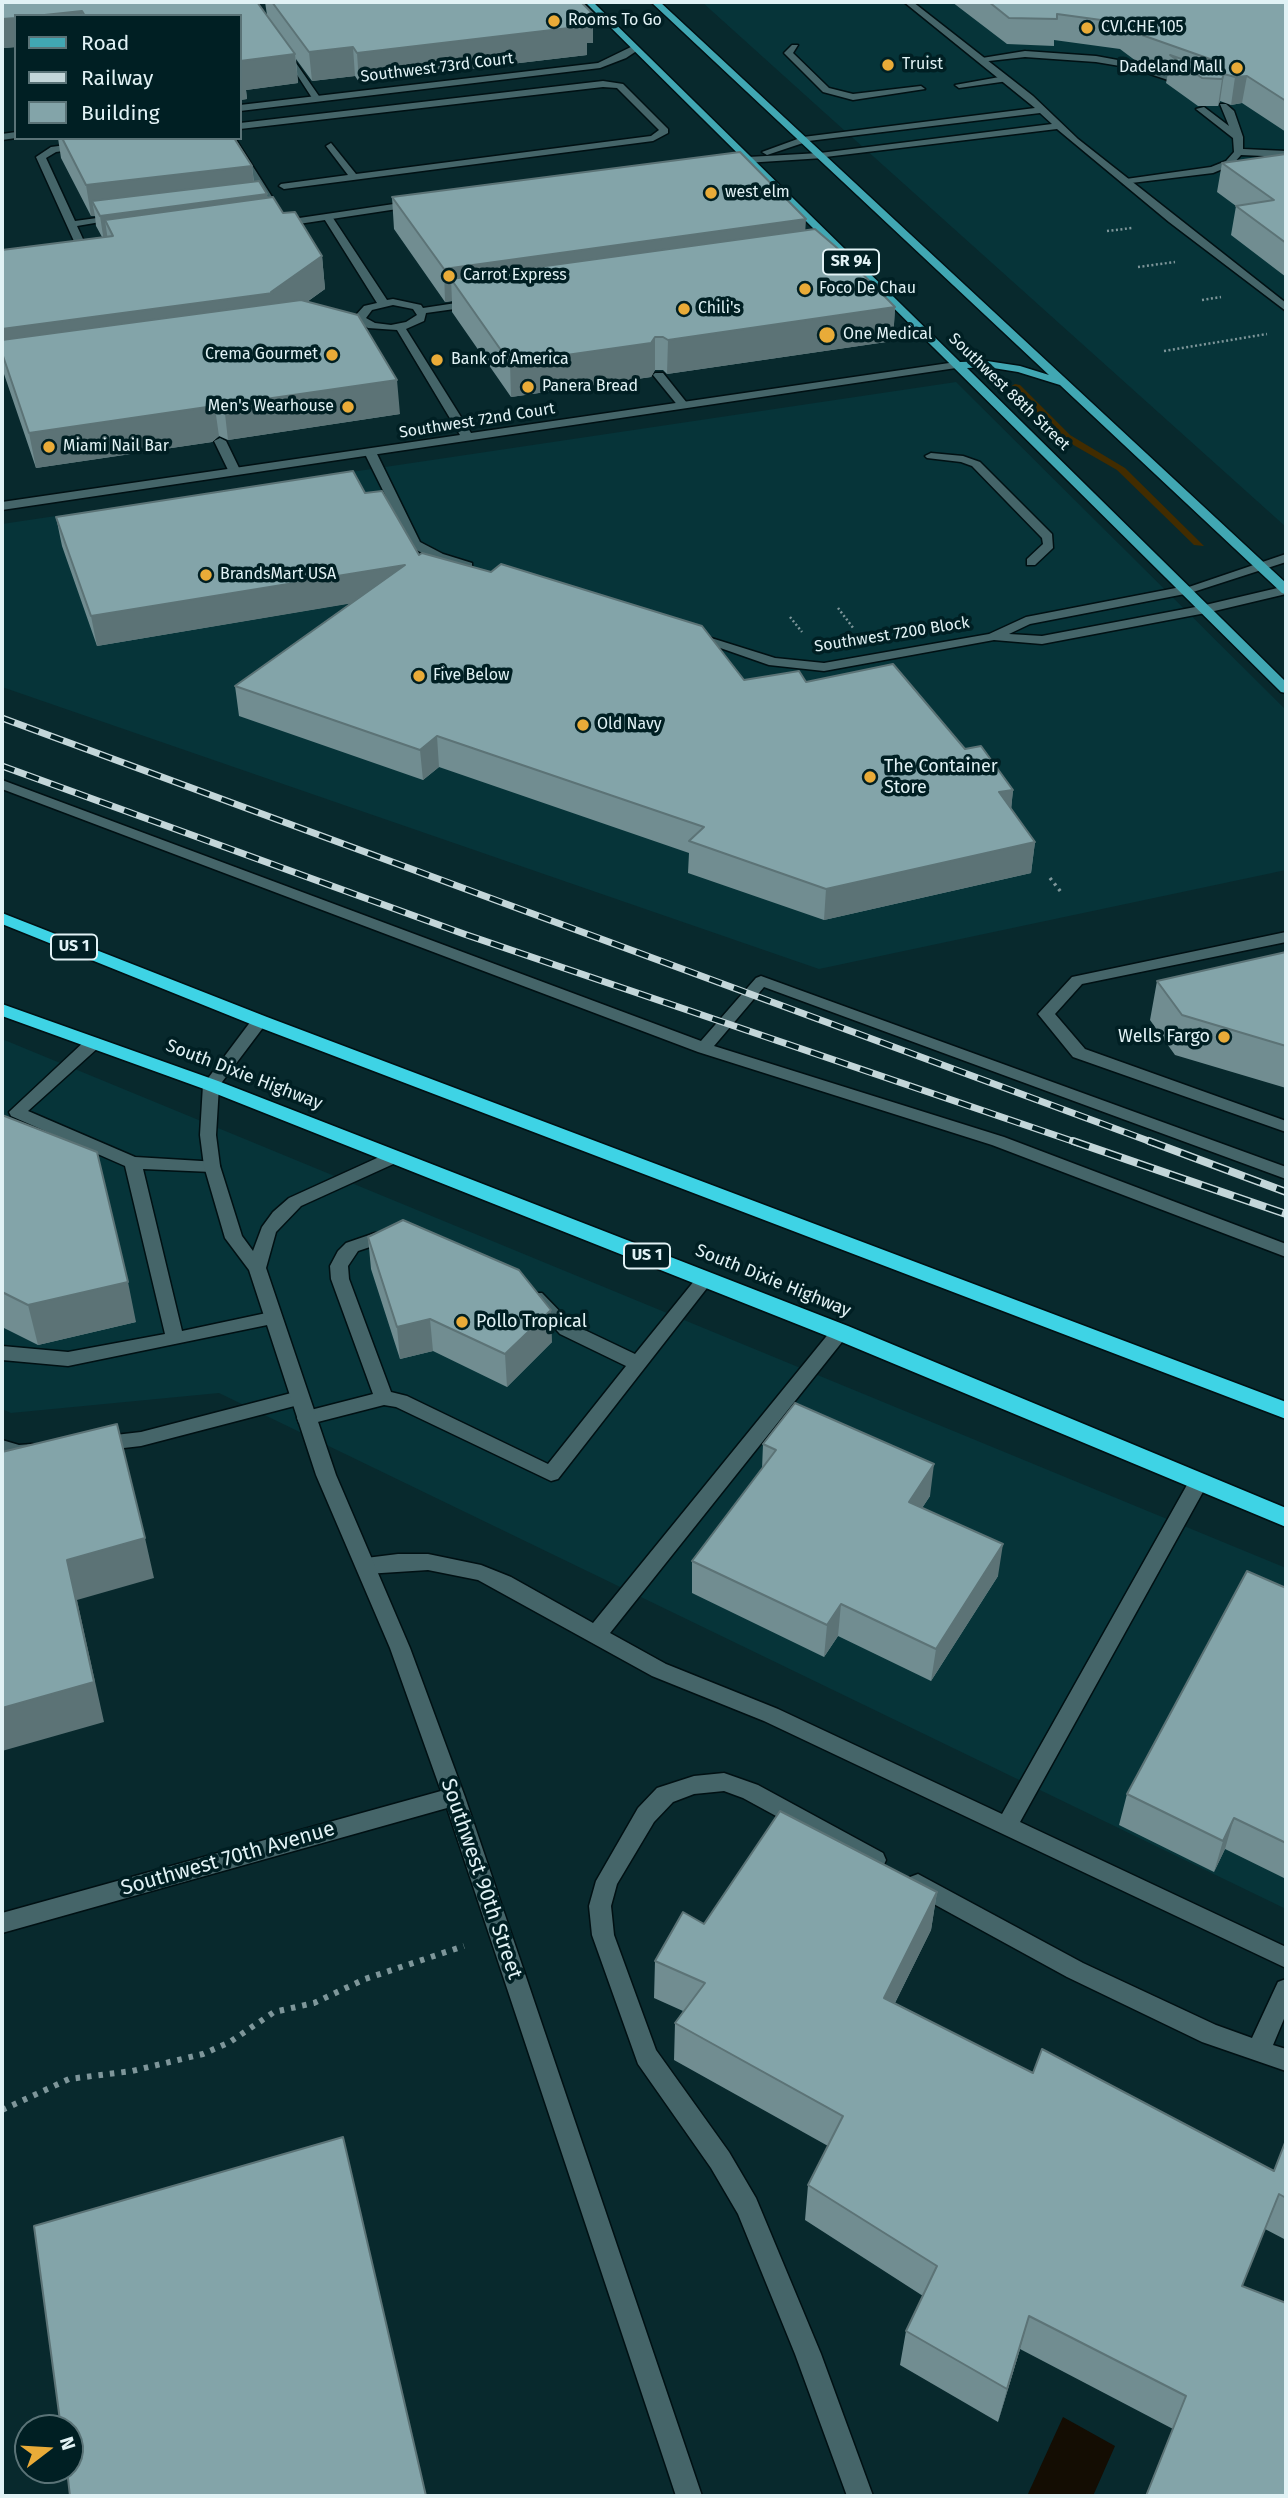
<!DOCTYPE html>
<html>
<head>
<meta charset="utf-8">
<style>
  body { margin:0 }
  #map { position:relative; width:1288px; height:2498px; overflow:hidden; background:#08292d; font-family:"Fira Sans",sans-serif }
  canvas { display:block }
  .frame { position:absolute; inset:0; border:4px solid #e1f2f5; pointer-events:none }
  .legend { position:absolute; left:14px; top:14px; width:228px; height:126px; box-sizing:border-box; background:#001f23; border:2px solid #5a7377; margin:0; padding:9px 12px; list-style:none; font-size:21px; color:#e1f2f5 }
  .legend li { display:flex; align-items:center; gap:14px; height:35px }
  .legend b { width:35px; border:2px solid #5a7377 }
  .north { position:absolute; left:14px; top:2414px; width:70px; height:70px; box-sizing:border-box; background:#001f23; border:2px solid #5a7377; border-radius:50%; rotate:73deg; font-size:19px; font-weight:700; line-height:28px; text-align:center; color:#e1f2f5 }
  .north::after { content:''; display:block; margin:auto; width:24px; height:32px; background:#e9ab38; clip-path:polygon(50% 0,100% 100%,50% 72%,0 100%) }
</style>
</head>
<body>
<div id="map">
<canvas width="1288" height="2498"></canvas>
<div class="frame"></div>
<ul class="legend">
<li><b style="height:9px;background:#41a7b3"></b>Road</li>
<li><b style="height:9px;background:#c3d6d9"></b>Railway</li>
<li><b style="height:19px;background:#83a4a9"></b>Building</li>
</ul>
<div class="north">N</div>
</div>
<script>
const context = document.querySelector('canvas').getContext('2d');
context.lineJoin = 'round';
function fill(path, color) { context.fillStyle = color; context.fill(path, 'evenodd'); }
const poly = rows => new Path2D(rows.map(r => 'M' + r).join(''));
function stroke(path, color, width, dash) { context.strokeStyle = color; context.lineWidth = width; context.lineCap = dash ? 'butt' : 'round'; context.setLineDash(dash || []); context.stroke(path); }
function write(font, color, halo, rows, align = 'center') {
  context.font = font + ' "Fira Sans",sans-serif'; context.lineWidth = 7; context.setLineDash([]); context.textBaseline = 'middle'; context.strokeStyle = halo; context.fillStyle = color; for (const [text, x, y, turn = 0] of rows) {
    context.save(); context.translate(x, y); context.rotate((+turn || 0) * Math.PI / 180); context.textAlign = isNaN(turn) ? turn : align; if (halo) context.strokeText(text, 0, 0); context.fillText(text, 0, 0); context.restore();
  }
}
fill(poly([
  [702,2,1286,2,1286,527,825,113],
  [956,382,1286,710,1286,870,819,969,2,687,2,524],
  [2,1039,1286,1568,1286,1909,219,1393,11,1413,2,1409]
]), '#063439');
fill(poly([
  [1015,384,1020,385,1070,435,1125,468,1204,546,1194,545,1117,470,1063,439,1010,387]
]), '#422c00');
fill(poly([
  [1063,2417,1115,2446,1093,2496,1027,2496]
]), '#140d03');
const lane = poly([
  [792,45,798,45,793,53,829,88,853,94,921,86,925,89,853,100,823,92,784,53,792,45],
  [281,50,287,50,321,99,320,101,314,101,281,50],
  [1025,51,1096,56,1134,63,1193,84,1189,87,1132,68,1096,62,1025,57,980,62,976,59,1025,51],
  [1005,76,1009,79,1008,81,959,88,955,85,1005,76],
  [603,81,623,84,668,129,668,133,653,141,284,189,279,186,281,184,348,175,326,146,331,143,356,174,651,136,659,130,617,88,603,87,240,129,240,123,603,81],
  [1220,104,1226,104,1234,111,1243,137,1243,149,1286,151,1286,157,1241,155,1232,165,1213,173,1123,184,1123,180,1126,179,1211,167,1226,161,1234,152,1233,138,1196,109,1204,107,1229,126,1220,104],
  [226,138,235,138,274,200,272,202,266,202,226,138],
  [81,143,84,144,84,148,56,152,46,158,75,221,119,215,124,218,77,226,88,250,83,253,78,250,36,157,51,147,81,143],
  [655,373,663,373,687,403,687,407,679,407,653,375,655,373],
  [220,438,226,441,241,472,239,474,229,472,214,441,220,438],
  [370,449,376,452,420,542,443,554,472,563,472,569,435,560,411,547,364,452,370,449],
  [931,453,963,456,980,462,1052,534,1053,548,1035,565,1027,565,1027,559,1043,544,1042,538,972,466,961,462,927,458,925,456,931,453],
  [1186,586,1190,587,1190,593,1030,624,1009,634,1042,636,1206,605,1211,606,1211,612,1042,644,994,640,824,671,769,665,686,636,692,632,775,658,824,663,989,634,1026,617,1186,586],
  [2,780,701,1041,756,978,761,976,1286,1167,1286,1179,764,987,714,1046,1004,1137,1286,1244,1286,1257,992,1145,698,1052,2,789,2,780],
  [1286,932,1286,942,1082,984,1055,1014,1085,1049,1286,1121,1286,1132,1073,1057,1038,1014,1072,977,1286,932],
  [93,1038,99,1039,101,1043,99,1047,28,1111,135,1157,218,1162,220,1166,218,1170,212,1172,143,1169,182,1331,271,1312,277,1313,280,1318,277,1323,68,1366,2,1360,2,1346,68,1352,165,1334,125,1166,11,1116,9,1112,87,1039,93,1038],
  [375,1233,391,1233,400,1239,397,1243,376,1245,358,1251,348,1266,349,1279,391,1392,407,1396,548,1464,626,1366,560,1334,530,1301,527,1297,530,1293,542,1293,572,1324,635,1354,699,1275,705,1273,711,1275,714,1279,558,1479,551,1481,396,1407,384,1405,306,1425,299,1423,297,1418,299,1413,373,1394,331,1279,330,1266,338,1251,346,1243,375,1233],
  [840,1325,846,1327,849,1332,846,1337,610,1633,666,1664,778,1709,1002,1814,1192,1476,1199,1474,1206,1476,1209,1481,1020,1822,1286,1947,1286,1968,764,1721,652,1676,478,1580,428,1570,366,1574,359,1572,356,1566,359,1560,366,1558,398,1554,428,1554,481,1565,511,1577,593,1623,834,1327,840,1325],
  [299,1391,306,1393,308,1398,306,1403,141,1446,98,1451,91,1449,89,1444,91,1439,98,1437,141,1432,299,1391],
  [2,1440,19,1445,32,1444,39,1446,41,1451,39,1456,19,1459,2,1454,2,1440],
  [724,1773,758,1785,883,1853,886,1860,883,1867,875,1870,743,1798,724,1791,694,1794,673,1802,654,1822,617,1884,611,1906,614,1935,656,2050,729,2152,756,2198,821,2354,873,2496,847,2496,795,2354,738,2214,711,2168,638,2064,592,1935,589,1906,596,1881,638,1808,657,1788,694,1776,724,1773],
  [918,1874,1083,1963,1216,2025,1252,2038,1278,1982,1286,1979,1286,2014,1273,2045,1286,2049,1286,2071,1202,2042,1067,1977,910,1891,907,1884,910,1877,918,1874]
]);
const street = poly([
  [904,2,913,2,1033,96,1078,139,1286,303,1286,311,1169,222,1057,129,817,158,815,156,820,153,1052,124,1040,113,800,142,800,138,803,137,1035,108,904,2],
  [635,45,638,50,626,58,600,68,240,111,240,105,598,63,635,45],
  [16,132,16,138,2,140,2,134,16,132],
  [325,215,331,215,387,300,393,299,421,305,423,308,476,300,481,303,476,306,426,313,424,321,406,329,471,433,956,362,961,365,956,368,2,510,2,502,460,435,397,330,368,328,356,320,355,316,364,306,377,303,323,217,325,215],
  [393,305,413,309,417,315,406,322,391,325,375,323,366,318,372,310,393,305],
  [1286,554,1286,562,1190,593,1182,593,1180,590,1286,554],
  [1286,586,1286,594,1206,613,1200,609,1201,606,1286,586],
  [260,1016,268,1021,219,1086,216,1135,220,1166,242,1236,253,1251,262,1227,273,1212,289,1198,388,1153,394,1151,402,1157,400,1161,301,1206,276,1232,266,1268,336,1475,410,1648,465,1797,702,2496,676,2496,447,1808,2,1933,2,1913,441,1791,390,1648,316,1475,249,1270,225,1238,204,1166,200,1135,203,1085,254,1017,260,1016]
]);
const secondary = poly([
  [803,137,806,138,806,142,767,155,762,152,803,137],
  [820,153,825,156,823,158,730,164,725,161,730,158,820,153],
  [414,201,417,202,417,206,279,227,274,224,279,221,414,201]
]);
const primary = poly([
  [585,2,593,2,960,362,987,361,1020,366,1049,375,651,2,660,2,1286,583,1286,594,1282,593,1060,385,1018,372,987,367,967,368,1286,682,1286,693,1281,692,585,2]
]);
const highway = poly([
  [2,913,267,1017,1286,1402,1286,1419,253,1025,2,924,2,913],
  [2,1004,218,1081,848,1326,1286,1508,1286,1527,832,1338,204,1089,2,1016,2,1004]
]);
stroke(lane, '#001013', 3);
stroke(street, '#001013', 3);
stroke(secondary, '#001013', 3);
stroke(primary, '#001013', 3);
stroke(highway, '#001013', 3);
stroke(poly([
  [1107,231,1132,228],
  [1138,267,1175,262],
  [1202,300,1221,297],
  [1164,351,1267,334],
  [838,608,854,629],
  [790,617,802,632]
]), '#7e969a', 2.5, [2, 2.5]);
stroke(poly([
  [1050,878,1061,892]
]), '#7e969a', 3.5, [2.5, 4.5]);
stroke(poly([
  [2,2110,69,2079,132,2071,203,2054,230,2042,274,2012,314,2003,365,1979,464,1946]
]), '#7e969a', 6, [4.5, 7]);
fill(lane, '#456569');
fill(street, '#456569');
fill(secondary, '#456569');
fill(primary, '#41a7b3');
fill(highway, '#3ed3e5');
const railFar1 = poly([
  [2,718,1154,1143],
  [2,766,464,934,1078,1143]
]);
const rail = poly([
  [1073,1141,1286,1214],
  [1149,1141,1286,1192]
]);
stroke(railFar1, '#c3d6d9', 7);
stroke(rail, '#c3d6d9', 8);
stroke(railFar1, '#001f23', 4.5, [13]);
stroke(rail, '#001f23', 5, [17]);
fill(poly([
  [2,2,267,15,265,2,581,2,593,14,593,43,587,43,587,55,359,82,355,76,312,81,296,59,298,83,246,90,247,99,240,100,240,16,16,16,16,47,4,48,2,43],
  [952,2,1286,2,1286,132,1242,103,1231,105,1220,101,1218,106,1198,106,1166,83,1168,73,1136,61,1120,49,1054,40,1054,46,1007,44],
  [58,138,234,138,252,166,254,182,322,256,325,289,307,302,400,414,228,440,219,436,212,442,36,468,4,374,2,364,2,250,102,237,96,226,95,216,91,216,61,158],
  [1286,154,1286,277,1231,235,1236,206,1217,192,1222,163],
  [392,197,805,230,895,307,893,341,667,374,663,370,655,370,651,377,511,397,452,312,452,301,445,302,394,229],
  [365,493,419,555,744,680,806,682,965,749,1013,790,1011,809,1035,842,1031,873,824,920,688,873,689,853,439,767,423,780,239,716,235,686,351,603,97,646,62,546,56,517],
  [1286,952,1286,1088,1175,1055,1150,1020,1157,981],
  [2,1115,136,1322,38,1345,2,1327],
  [368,1237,552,1342,507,1387,433,1351,400,1359,371,1269],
  [763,1444,930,1496,922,1508,998,1576,931,1681,838,1636,824,1657,692,1593,692,1561,762,1469],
  [1286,1588,1286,1879,1225,1849,1214,1872,1119,1825,1127,1794],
  [937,1892,931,1930,895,2003,1033,2073,1274,2171,1286,2140,1286,2240,1265,2229,1173,2429,1020,2349,998,2422,900,2365,906,2331,923,2296,805,2220,808,2185,828,2146,674,2060,675,2023,683,2011,654,1998,655,1961,704,1924]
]), '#718d91');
fill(poly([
  [2,2,15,2,16,47,4,48,2,34],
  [82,11,83,16,35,16],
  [593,14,593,43,587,43,587,55,359,82,357,53,576,16],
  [353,47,355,76,312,81,309,52],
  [295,54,298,83,246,90,247,99,240,100,240,61],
  [1224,74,1220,101,1218,106,1222,79],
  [1247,76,1242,103,1231,105,1235,77],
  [252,166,255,195,267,194,270,219,113,236,105,220,108,241,104,242,100,216,92,201,95,216,91,216,86,185],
  [806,219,804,251,451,279,452,301,445,302,444,269],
  [322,256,325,289,277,323,2,353,2,329,271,292],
  [895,307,893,341,667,374,668,340],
  [655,337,655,370,651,377,511,397,510,363],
  [397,380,400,414,228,440,224,405],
  [214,401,219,436,212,442,36,468,29,433],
  [405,565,407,594,97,646,91,616],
  [437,736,439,767,423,780,420,750],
  [1013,790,1010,821,999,792],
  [1035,842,1031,873,824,920,826,889],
  [128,1282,136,1322,38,1345,28,1305],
  [551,1310,552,1342,507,1387,505,1354],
  [430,1319,433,1351,400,1359,397,1327],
  [934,1464,930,1496,905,1534,909,1502],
  [145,1538,154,1578,77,1600,104,1722,2,1751,2,1708,67,1560],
  [1003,1544,998,1576,931,1681,936,1649],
  [841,1604,838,1636,824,1657,827,1625],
  [1234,1818,1225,1849,1214,1872,1223,1841],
  [937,1892,931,1930,879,2035,884,1998],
  [1029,2316,1020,2349,998,2422,1007,2389]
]), '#5c7376');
const building = poly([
  [13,2,257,2,295,54,240,61,240,16,85,16,82,11,35,16,16,16,16,18,2,19,2,3,13,3,13,2],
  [272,2,581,2,593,14,576,16,586,26,357,53,353,47,309,52,272,2],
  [989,2,1286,2,1286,101,1247,76,1235,77,1224,74,1222,79,1202,78,1170,55,1201,66,1210,64,1210,59,1139,34,1123,23,1057,14,1057,19,1009,18,989,2],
  [62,138,234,138,252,166,86,185,62,138],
  [740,152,806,219,444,269,392,197,740,152],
  [1286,154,1286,243,1236,206,1274,200,1222,163,1286,154],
  [259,181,267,194,100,216,92,201,259,181],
  [273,197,283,213,295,212,322,256,271,292,273,293,2,329,2,250,113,236,105,220,273,197],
  [815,229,836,247,895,307,668,340,663,337,655,337,651,343,510,363,451,279,815,229],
  [301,300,358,315,397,380,224,405,214,401,207,407,29,433,2,353,2,340,301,300],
  [353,471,365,493,382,491,419,555,422,553,491,572,501,564,702,626,744,680,799,671,806,682,893,664,965,749,981,746,1013,790,999,792,1035,842,826,889,689,841,704,827,437,736,420,750,235,686,405,565,91,616,56,517,353,471],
  [1286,952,1286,1046,1182,1015,1157,981,1286,952],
  [2,1115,97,1152,128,1282,28,1305,2,1292,2,1115],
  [403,1220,519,1270,551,1310,505,1354,430,1319,397,1327,368,1237,403,1220],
  [795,1403,934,1464,909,1502,1003,1544,936,1649,841,1604,827,1625,692,1561,776,1450,763,1444,795,1403],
  [117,1424,145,1538,67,1560,94,1682,2,1708,2,1452,117,1424],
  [1247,1571,1286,1588,1286,1843,1234,1818,1223,1841,1127,1794,1247,1571],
  [780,1811,937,1892,884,1998,1033,2073,1042,2049,1274,2171,1286,2140,1286,2198,1279,2194,1242,2286,1286,2303,1286,2496,1146,2496,1186,2396,1029,2316,1007,2389,906,2331,937,2266,808,2185,843,2116,675,2023,705,1983,655,1961,683,1912,704,1924,780,1811],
  [343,2137,426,2496,70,2496,67,2470,70,2470,70,2428,61,2428,34,2226,343,2137]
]);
fill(building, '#83a4a9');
stroke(building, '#5c7376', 2);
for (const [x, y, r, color] of [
  [554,21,7,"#e9ab38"],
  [1087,28,7,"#e9ab38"],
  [888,65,7,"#e9ab38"],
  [1237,68,7,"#e9ab38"],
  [711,193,7,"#e9ab38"],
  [449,276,7,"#e9ab38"],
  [805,289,7,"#e9ab38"],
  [684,309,7,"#e9ab38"],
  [827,335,9,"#e9ab38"],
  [332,355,7,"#e9ab38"],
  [437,360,7,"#e9ab38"],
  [528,387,7,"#e9ab38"],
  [348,407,7,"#e9ab38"],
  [49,447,7,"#e9ab38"],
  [206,575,7,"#e9ab38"],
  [419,676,7,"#e9ab38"],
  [583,725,7,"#e9ab38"],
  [870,777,7,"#e9ab38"],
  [1224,1037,7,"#e9ab38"],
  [462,1322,7,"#e9ab38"]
]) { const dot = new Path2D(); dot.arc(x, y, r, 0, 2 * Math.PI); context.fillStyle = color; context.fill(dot); stroke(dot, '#001f23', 2.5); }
write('16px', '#e1f2f5', '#001f23', [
  ["Rooms To Go",568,21],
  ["CVI.CHE 105",1101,28],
  ["Truist",902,65],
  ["Dadeland Mall",1223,68,"right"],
  ["west elm",725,193],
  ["Carrot Express",463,276],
  ["Foco De Chau",819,289],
  ["Chili's",698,309],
  ["One Medical",843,335],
  ["Crema Gourmet",318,355,"right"],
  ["Bank of America",451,360],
  ["Panera Bread",542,387],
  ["Men's Wearhouse",334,407,"right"],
  ["Miami Nail Bar",63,447],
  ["BrandsMart USA",220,575],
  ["Five Below",433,676],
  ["Old Navy",597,725]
], 'left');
write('16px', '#e1f2f5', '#001f23', [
  ["Southwest 73rd Court",437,68,-7],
  ["Southwest 88th Street",1009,392,44],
  ["Southwest 72nd Court",477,421,-9],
  ["Southwest 7200 Block",892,635,-9]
]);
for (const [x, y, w] of [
  [851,262,56],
  [74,947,46],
  [647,1256,46]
]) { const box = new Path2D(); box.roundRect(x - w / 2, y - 12.5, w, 25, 5); context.fillStyle = '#001f23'; context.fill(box); stroke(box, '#e1f2f5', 2); }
write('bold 16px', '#e1f2f5', null, [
  ["SR 94",851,262],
  ["US 1",74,947],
  ["US 1",647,1256]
]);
write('18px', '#e1f2f5', '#001f23', [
  ["The Container",884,767],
  ["Store",884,788],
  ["Wells Fargo",1210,1037,"right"],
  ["Pollo Tropical",476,1322]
], 'left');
write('18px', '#e1f2f5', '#001f23', [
  ["South Dixie Highway",244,1075,21],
  ["South Dixie Highway",773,1281,22]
]);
write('21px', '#e1f2f5', '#001f23', [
  ["Southwest 70th Avenue",228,1859,-16],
  ["Southwest 90th Street",481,1879,71]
]);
</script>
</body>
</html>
